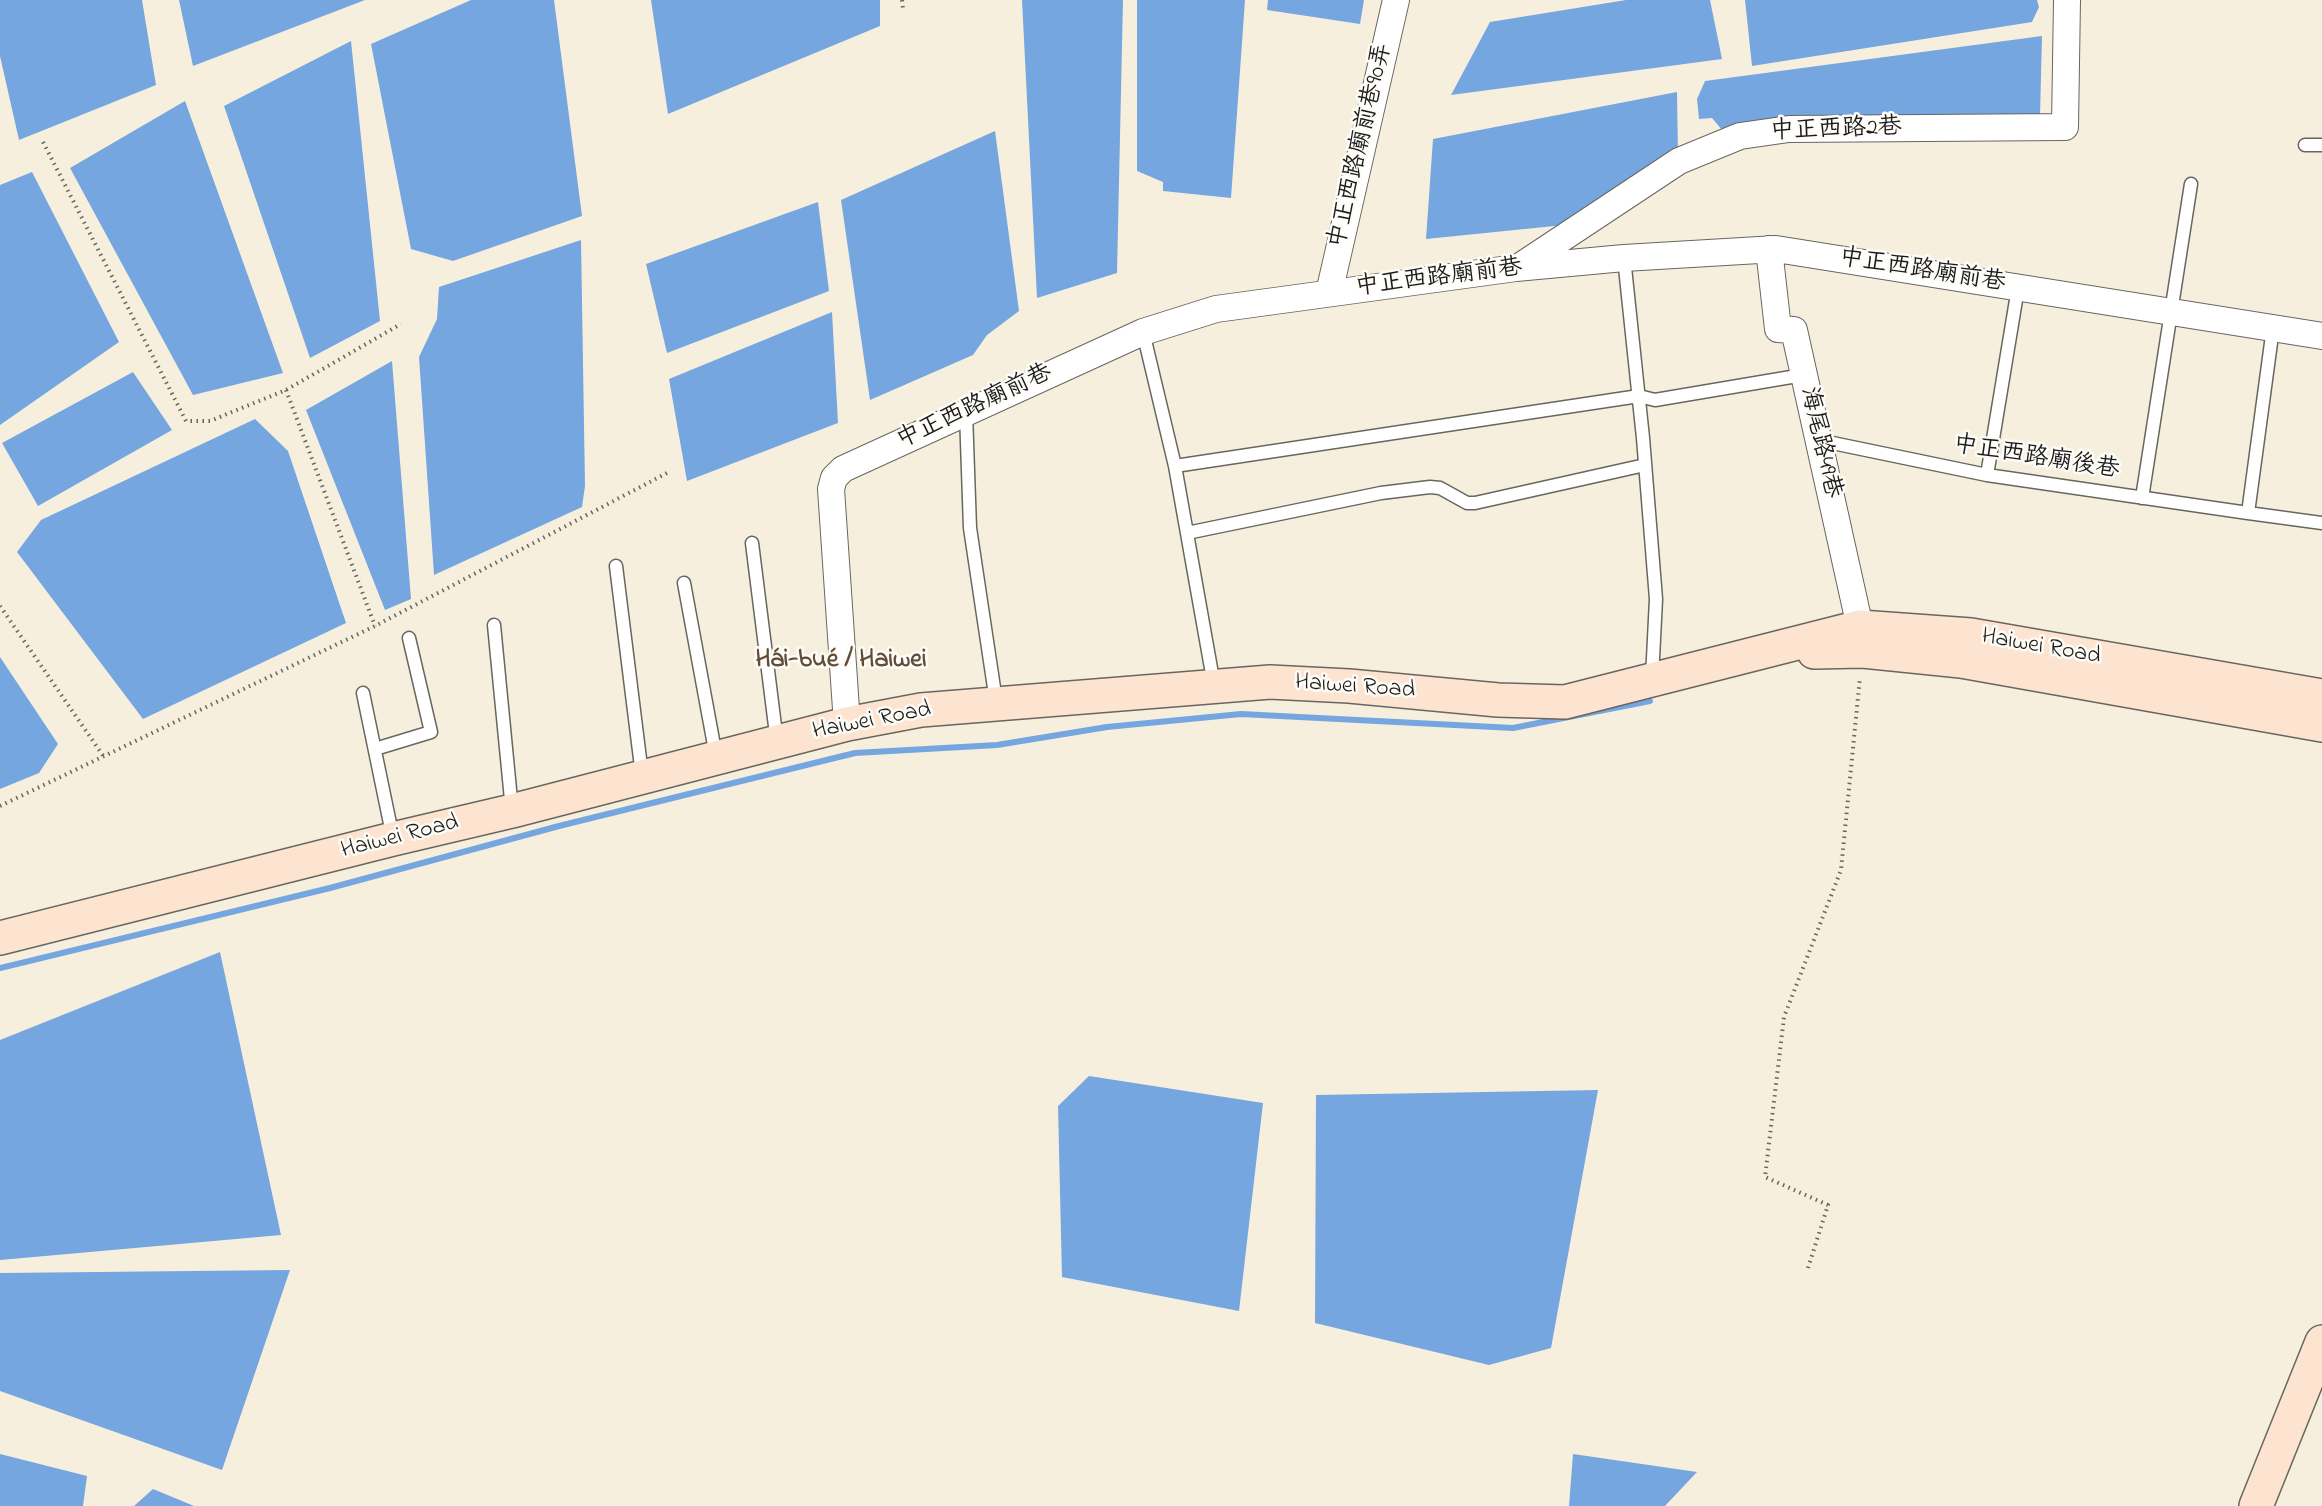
<!DOCTYPE html>
<html>
<head>
<meta charset="utf-8">
<style>
  body { margin:0 }
  canvas { display:block; background:#f6efdd }
</style>
</head>
<body>
<canvas width="2322" height="1506"></canvas>
<script>
const context = document.querySelector('canvas').getContext('2d');
context.lineJoin = 'round';
function fill(path, color) { context.fillStyle = color; context.fill(path, 'evenodd'); }
const poly = rows => new Path2D(rows.map(r => 'M' + r).join(''));
function stroke(path, color, width, dash) { context.strokeStyle = color; context.lineWidth = width; context.lineCap = dash ? 'butt' : 'round'; context.setLineDash(dash || []); context.stroke(path); }
function write(font, color, halo, rows, align = 'center') {
  context.font = font + ' "Indie Flower","LXGW WenKai TC",sans-serif'; context.lineWidth = 5; context.setLineDash([]); context.textBaseline = 'middle'; context.strokeStyle = halo; context.fillStyle = color; for (const [text, x, y, turn = 0] of rows) {
    context.save(); context.translate(x, y); context.rotate((+turn || 0) * Math.PI / 180); context.textAlign = isNaN(turn) ? turn : align; if (halo) context.strokeText(text, 0, 0); context.fillText(text, 0, 0); context.restore();
  }
}
fill(poly([
  [0,0,142,0,156,85,19,140,0,56],
  [179,0,365,0,193,66],
  [471,0,554,0,582,216,453,261,411,249,371,44],
  [651,0,880,0,880,26,668,114],
  [1022,0,1123,0,1117,273,1037,298],
  [1137,0,1245,0,1231,198,1163,191,1163,182,1137,171],
  [1268,0,1364,0,1360,24,1267,10],
  [1626,0,1710,0,1722,59,1451,95,1490,22],
  [1745,0,2037,0,2039,7,2032,22,1752,66],
  [2042,36,2040,116,1727,136,1712,118,1699,119,1697,99,1705,81],
  [351,41,380,321,310,358,224,106],
  [1677,92,1678,155,1584,223,1426,239,1433,139],
  [185,101,283,373,193,395,70,168],
  [995,131,1019,311,987,335,973,355,870,400,841,200],
  [32,172,119,342,0,425,0,185],
  [818,202,829,291,667,353,646,264],
  [581,240,585,486,582,507,434,575,419,357,437,319,439,287],
  [832,312,838,423,687,481,669,379],
  [392,361,411,599,385,610,306,410],
  [133,372,172,430,38,506,2,443],
  [255,419,288,451,346,623,143,719,17,552,41,520],
  [0,657,58,744,39,773,0,789],
  [220,952,281,1235,0,1260,0,1040],
  [1089,1076,1263,1103,1239,1311,1062,1277,1058,1106],
  [1598,1090,1551,1348,1489,1365,1315,1323,1316,1095],
  [290,1270,222,1470,0,1391,0,1273],
  [0,1454,87,1476,83,1506,0,1506],
  [1573,1454,1697,1472,1665,1506,1569,1506],
  [153,1489,194,1506,134,1506]
]), '#76a6e0');
stroke(poly([
  [0,968,330,888,559,826,855,753,997,745,1107,727,1241,714,1513,728,1650,701]
]), '#76a6e0', 6);
const lane = poly([
  [2305,145,2322,145],
  [1624,258,1643,438,1656,599,1652,678],
  [2273,328,2248,513,2322,523],
  [1143,332,1175,466,1214,685],
  [966,413,970,528,996,701],
  [1818,440,1987,475,2248,513],
  [1175,466,1639,396,1655,400,1803,375],
  [1987,475,2018,288],
  [2142,498,2191,184],
  [1187,533,1381,493,1430,487,1440,488,1467,503,1475,503,1645,465],
  [752,543,777,742],
  [616,566,642,775],
  [684,583,716,756],
  [494,625,512,810],
  [363,693,393,838],
  [375,749,431,732,409,638]
]);
const street = poly([
  [1769,249,1778,329,1794,330,1860,627,1862,646],
  [1519,267,1679,161,1740,136,1789,129,2065,127,2067,0],
  [1329,293,1396,0],
  [847,724,831,489,834,478,843,469,1143,332,1216,309,1516,268,1624,258,1776,249,2322,336]
]);
const secondary = poly([
  [1814,652,1863,651,1961,661,2322,725],
  [0,938,393,839,512,811,847,724,921,710,1270,682,1349,686,1498,700,1565,702,1860,627,1971,635,2322,696],
  [2256,1506,2322,1342]
]);
stroke(lane, '#686660', 15);
stroke(street, '#686660', 28);
stroke(secondary, '#686660', 36);
stroke(poly([
  [902,0,903,9],
  [43,142,186,421,210,421,286,390,401,324],
  [286,390,375,626],
  [0,606,104,757],
  [0,806,375,626,667,473],
  [1808,1268,1828,1205,1765,1177,1784,1017,1841,870,1860,677]
]), '#686660', 4, [1.5, 4.5]);
stroke(lane, '#fff', 12);
stroke(street, '#fff', 26);
stroke(secondary, '#fde4d1', 33);
write('24px', '#1c1c1c', '#fdfcf7', [
  ["中正西路2巷",1836,131,-2],
  ["中正西路廟前巷90弄",1362,146,-77],
  ["中正西路廟前巷",1922,272,9],
  ["中正西路廟前巷",1439,279,-7],
  ["中正西路廟前巷",975,408,-25],
  ["海尾路49巷",1819,443,77],
  ["中正西路廟後巷",2036,459,9],
  ["Haiwei Road",2041,648,10],
  ["Haiwei Road",1355,688,4],
  ["Haiwei Road",872,722,-11],
  ["Haiwei Road",400,838,-14]
]);
write('bold 26px', '#614c39', '#fdfcf7', [
  ["Hái-bué / Haiwei",841,662]
]);
</script>
</body>
</html>
